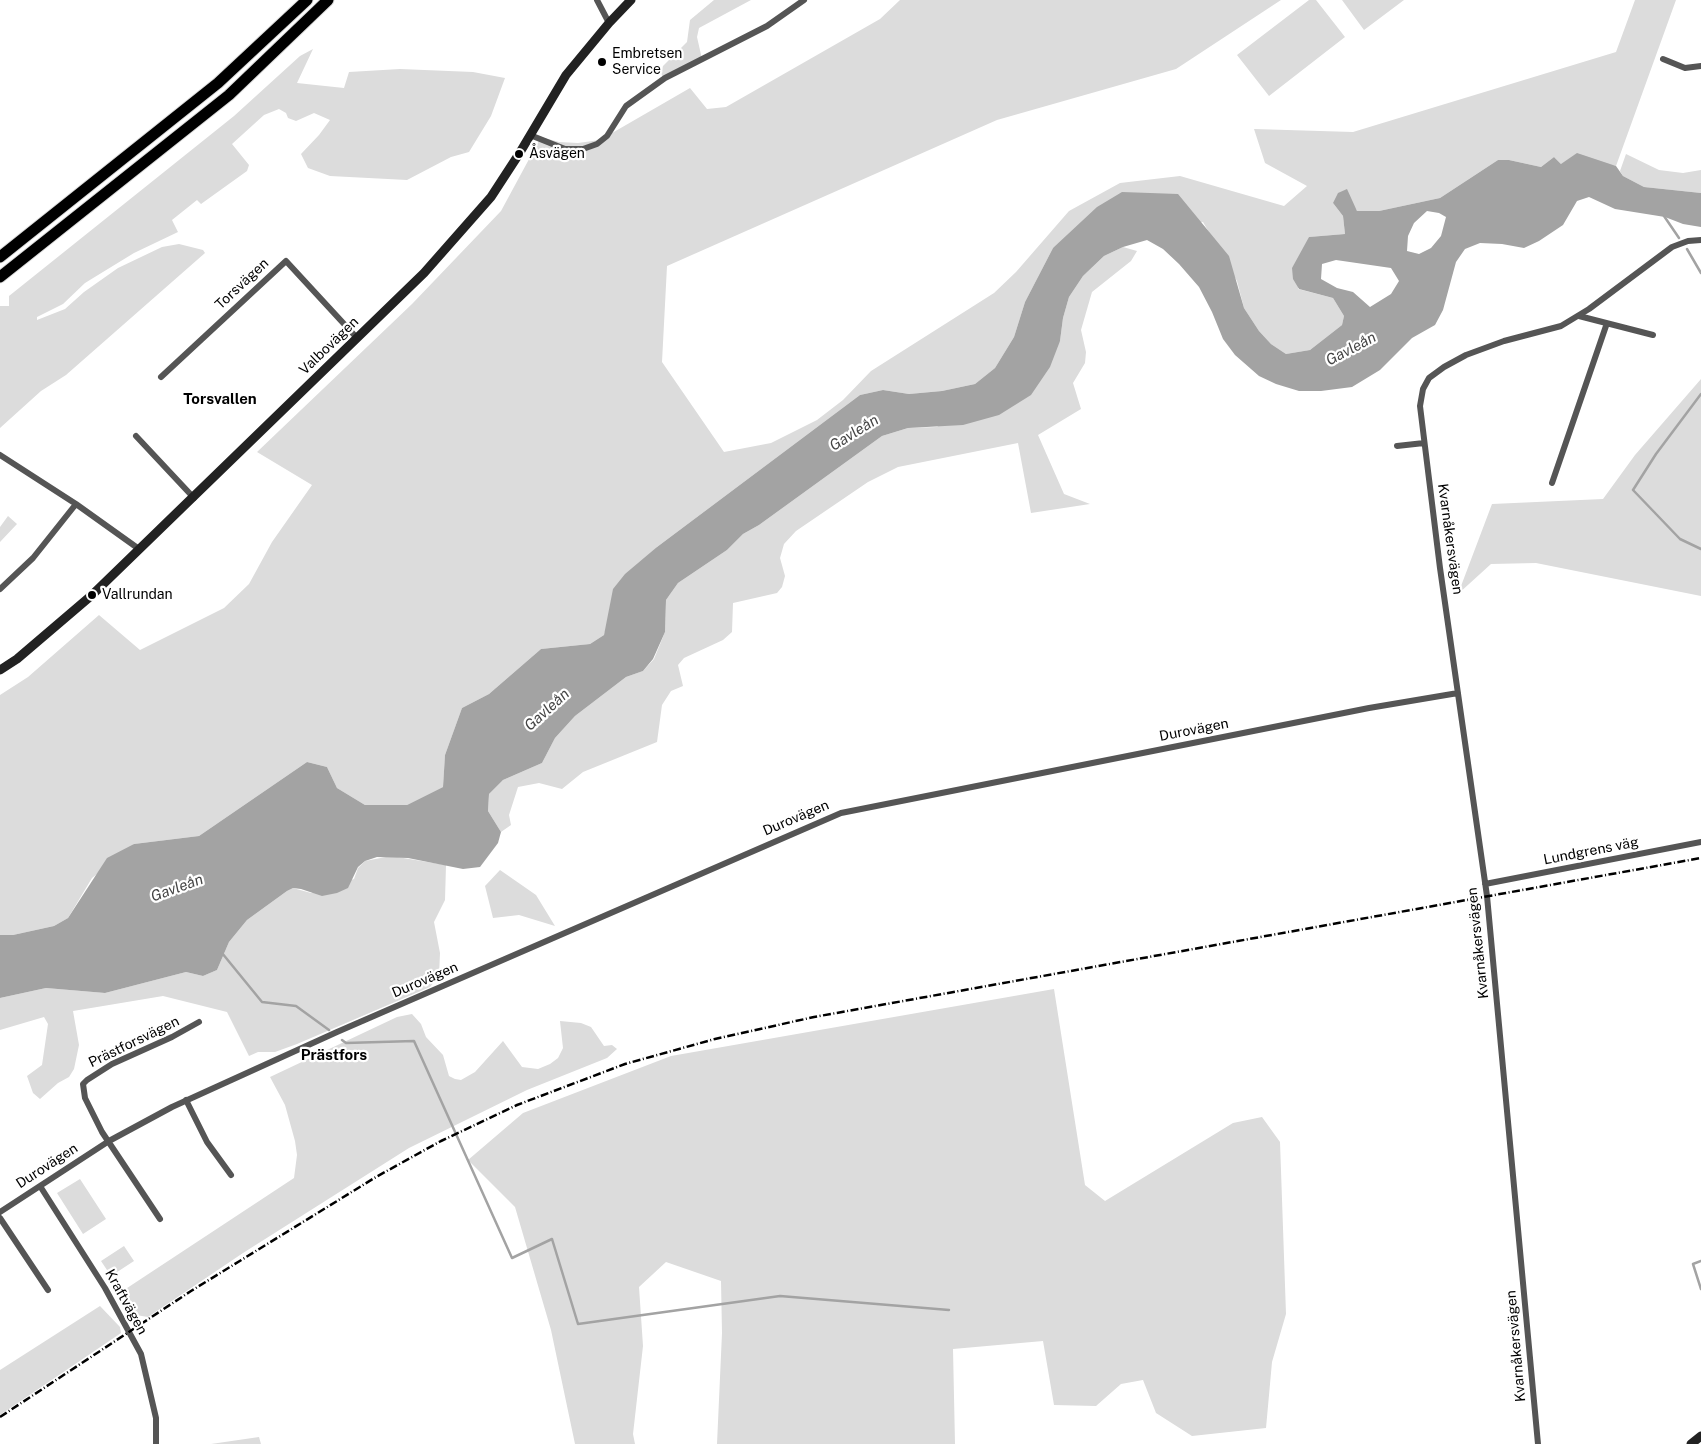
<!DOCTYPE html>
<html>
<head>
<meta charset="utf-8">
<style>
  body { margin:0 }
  canvas { display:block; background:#fff }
</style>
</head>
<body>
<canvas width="1701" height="1444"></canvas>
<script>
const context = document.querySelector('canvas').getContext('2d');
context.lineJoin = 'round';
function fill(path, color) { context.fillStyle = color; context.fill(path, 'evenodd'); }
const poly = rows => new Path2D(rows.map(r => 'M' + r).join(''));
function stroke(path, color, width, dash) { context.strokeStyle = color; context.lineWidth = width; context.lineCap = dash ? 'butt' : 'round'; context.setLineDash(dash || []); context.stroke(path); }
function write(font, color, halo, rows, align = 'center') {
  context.font = font + ' "Public Sans",sans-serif'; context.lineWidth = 4.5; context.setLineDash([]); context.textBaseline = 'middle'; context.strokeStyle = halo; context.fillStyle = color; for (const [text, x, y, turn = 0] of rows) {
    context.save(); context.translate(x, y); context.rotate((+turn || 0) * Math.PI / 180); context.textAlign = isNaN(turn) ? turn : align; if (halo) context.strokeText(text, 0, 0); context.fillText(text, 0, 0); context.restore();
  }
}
fill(poly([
  [714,0,751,0,699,28,697,37,702,59,663,78,661,73,663,66,687,42,690,20],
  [900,0,1281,0,1176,69,997,120,667,266,662,362,724,452,771,443,817,420,843,400,871,371,994,293,1016,272,1069,211,1120,183,1180,176,1284,206,1307,186,1265,163,1254,129,1353,132,1616,52,1635,0,1676,0,1616,166,1603,163,1561,164,1554,157,1541,167,1509,160,1498,160,1440,198,1379,211,1357,211,1352,202,1333,203,1343,216,1345,234,1309,237,1298,289,1333,298,1344,316,1342,325,1310,350,1286,354,1271,344,1259,331,1244,308,1237,281,1203,222,1053,248,1025,302,1014,337,995,368,975,384,942,391,909,394,883,390,860,395,657,547,610,614,604,635,590,644,541,649,489,694,462,708,445,755,443,787,407,805,365,805,337,788,327,767,307,762,199,836,134,844,92,878,68,918,54,926,13,935,0,935,0,695,28,677,99,615,140,650,224,608,249,584,272,542,312,485,257,452,412,304,501,211,541,137,559,142,578,143,600,140,690,88,707,109,726,107,880,19],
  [1309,0,1316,0,1345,37,1269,96,1237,55],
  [1342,0,1404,0,1364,30],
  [313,49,297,83,344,88,349,72,400,69,473,72,505,78,491,116,469,152,451,157,407,180,330,176,308,168,301,154,319,135,330,120,314,113,296,121,288,118,286,113,279,109,264,115,232,144,249,165,247,171,201,204,197,200,172,220,178,232,134,253,85,283,63,304,37,317,37,320,65,309,84,292,118,268,162,247,179,244,203,250,205,253,66,375,41,391,0,428,0,306,9,306,9,296,234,116,300,56],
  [1626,154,1659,170,1683,173,1701,170,1701,193,1644,187,1623,176,1620,171],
  [1123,247,1137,251,1131,261,1092,292,1081,330,1086,352,1085,363,1073,383,1081,409,1038,435,1064,494,1090,504,1031,513,1018,443,898,467,868,482,796,531,784,544,780,558,785,576,782,587,777,593,733,603,732,632,723,640,684,658,678,665,683,686,671,691,662,705,657,742,583,772,562,789,539,783,518,787,509,815,511,825,501,832,488,811,489,794,503,780,542,763,555,738,575,716,626,677,643,671,654,659,665,632,666,600,678,583,727,550,743,534,759,525,882,436,908,428,937,427,1060,341,1063,318,1069,297,1083,276,1104,256],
  [1701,379,1701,596,1536,563,1491,564,1458,594,1492,504,1603,499,1635,455],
  [8,516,17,524,0,542,0,527],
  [391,856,446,865,445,900,434,922,440,953,439,976,430,987,297,1044,275,1052,258,1052,249,1056,227,1012,163,996,73,1011,79,1045,74,1069,69,1077,58,1083,40,1099,33,1093,27,1076,42,1065,48,1024,44,1017,0,1030,0,998,46,988,105,993,186,972,203,976,217,970,229,942,247,920,287,891,293,888,311,893,354,879,358,868,365,861],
  [500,870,536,895,555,926,519,915,493,918,485,886],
  [1054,989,1085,1185,1105,1201,1233,1123,1262,1117,1280,1142,1286,1314,1272,1362,1266,1428,1192,1436,1156,1413,1143,1380,1121,1384,1096,1406,1054,1405,1043,1341,953,1349,955,1444,717,1444,722,1333,721,1281,666,1262,639,1287,643,1346,633,1434,635,1444,575,1444,551,1330,515,1207,468,1160,523,1113,671,1056],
  [412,1014,421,1024,426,1037,443,1055,449,1076,455,1079,461,1080,475,1072,503,1041,522,1067,538,1069,550,1064,558,1058,563,1048,560,1021,581,1023,591,1027,604,1046,612,1045,617,1049,607,1058,527,1090,409,1148,243,1253,148,1317,130,1314,118,1294,294,1178,297,1155,295,1141,285,1105,270,1077,397,1017],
  [80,1179,106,1219,83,1234,57,1193],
  [124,1246,134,1261,111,1276,101,1261],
  [100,1306,120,1327,121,1333,0,1415,0,1370],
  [259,1437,261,1444,211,1444]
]), '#dcdcdc');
fill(poly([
  [1577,153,1616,166,1623,176,1644,187,1701,193,1701,227,1683,224,1665,217,1615,209,1589,197,1577,201,1563,225,1539,241,1524,248,1502,244,1480,243,1465,249,1456,262,1443,310,1435,325,1412,338,1380,370,1352,387,1321,391,1299,391,1276,384,1259,376,1235,355,1223,339,1212,312,1199,287,1179,264,1163,249,1147,240,1123,247,1104,256,1083,276,1069,297,1063,318,1060,341,1050,367,1031,395,999,415,963,425,908,428,882,436,759,525,743,534,727,550,678,583,666,600,665,632,653,659,643,671,626,677,575,716,555,738,542,763,503,780,489,794,488,811,501,832,498,843,480,867,463,869,408,858,377,857,365,861,358,867,348,888,337,893,322,896,301,889,293,888,287,891,247,920,229,942,217,970,203,976,186,972,105,993,46,988,0,998,0,935,13,935,54,926,68,918,107,858,134,844,199,836,307,762,327,767,337,788,365,805,407,805,443,787,445,755,462,708,489,694,541,649,590,644,604,635,613,589,625,574,657,547,860,395,883,390,909,394,942,391,975,384,995,368,1014,337,1025,302,1053,248,1097,207,1122,192,1178,194,1229,256,1244,308,1259,331,1271,344,1286,354,1310,350,1342,325,1344,316,1333,298,1299,289,1293,279,1292,268,1309,237,1345,234,1343,216,1333,203,1338,193,1347,189,1357,211,1379,211,1440,198,1498,160,1509,160,1541,167,1554,157,1561,164],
  [1427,211,1439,213,1446,217,1441,236,1431,248,1419,254,1407,251,1408,236,1414,223],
  [1336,260,1391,268,1399,281,1391,294,1370,307,1353,292,1337,288,1321,279,1322,264]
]), '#a3a3a3');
stroke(poly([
  [1664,216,1679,238],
  [1687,249,1701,273],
  [1701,394,1656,454,1633,490,1680,539,1701,549],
  [222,953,262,1002,296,1006,329,1030],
  [342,1040,346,1043,414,1041,512,1258,552,1239,578,1324,780,1296,949,1310],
  [1701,1261,1693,1264,1701,1289]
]), '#a3a3a3', 2.5);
const highway = poly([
  [0,257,218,83,307,0],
  [0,277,229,95,328,0]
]);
stroke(highway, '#dbdbdb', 13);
stroke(poly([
  [597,0,609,23],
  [1663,59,1685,68,1701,66],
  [530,135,565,149,583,149,597,144,607,136,626,106,665,78,767,26,804,0],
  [1579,316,1653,335],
  [161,377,286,261,357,338],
  [136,436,194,498],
  [1397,446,1424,443],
  [0,455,76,504,139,549],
  [1552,483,1607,323],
  [0,589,33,558,76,504],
  [1485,884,1701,842],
  [186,1100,207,1142,231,1175],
  [40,1186,105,1288,141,1354,156,1418,156,1444],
  [0,1212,109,1141,172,1107,337,1032,841,813,1369,708,1458,693],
  [0,1218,48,1290],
  [160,1219,102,1132,85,1098,83,1084,87,1080,112,1064,172,1037,199,1022],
  [1538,1444,1487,896,1440,568,1420,406,1423,389,1429,378,1444,367,1466,355,1504,341,1561,326,1589,309,1672,247,1688,241,1701,240]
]), '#555', 6);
stroke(poly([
  [0,670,17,659,92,595,424,273,491,197,519,154,566,75,609,23,631,0],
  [1691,1444,1701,1436]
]), '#222', 9);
stroke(highway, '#000', 11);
stroke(poly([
  [0,1417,191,1291,376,1177,441,1141,517,1105,625,1064,715,1039,814,1017,1701,858]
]), '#000', 2.5, [8, 2.5, 1, 2.5]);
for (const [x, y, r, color] of [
  [602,62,5,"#000"],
  [519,154,5,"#000"],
  [92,595,5,"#000"]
]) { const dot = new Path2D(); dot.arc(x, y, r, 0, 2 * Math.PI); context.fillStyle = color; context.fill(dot); stroke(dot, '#fff', 2); }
write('14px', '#000', '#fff', [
  ["Embretsen",612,54],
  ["Service",612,70],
  ["Åsvägen",529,154],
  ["Vallrundan",102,595]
], 'left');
write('14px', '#000', '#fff', [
  ["Torsvägen",242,284,-43],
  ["Valbovägen",329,346,-44],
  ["Kvarnåkersvägen",1450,539,82],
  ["Durovägen",1194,730,-11],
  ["Durovägen",796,818,-23],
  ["Lundgrens väg",1591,851,-11],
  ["Kvarnåkersvägen",1478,943,-96],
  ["Durovägen",425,980,-23],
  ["Prästforsvägen",134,1042,-26],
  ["Durovägen",47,1166,-33],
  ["Kraftvägen",126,1302,61],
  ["Kvarnåkersvägen",1516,1346,-95]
]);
write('italic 15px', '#444', '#fff', [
  ["Gavleån",1351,349,-28],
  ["Gavleån",854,433,-32],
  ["Gavleån",547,710,-42],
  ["Gavleån",177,888,-20]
]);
write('bold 15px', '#000', '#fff', [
  ["Torsvallen",220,399],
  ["Prästfors",334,1055]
]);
</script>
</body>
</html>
